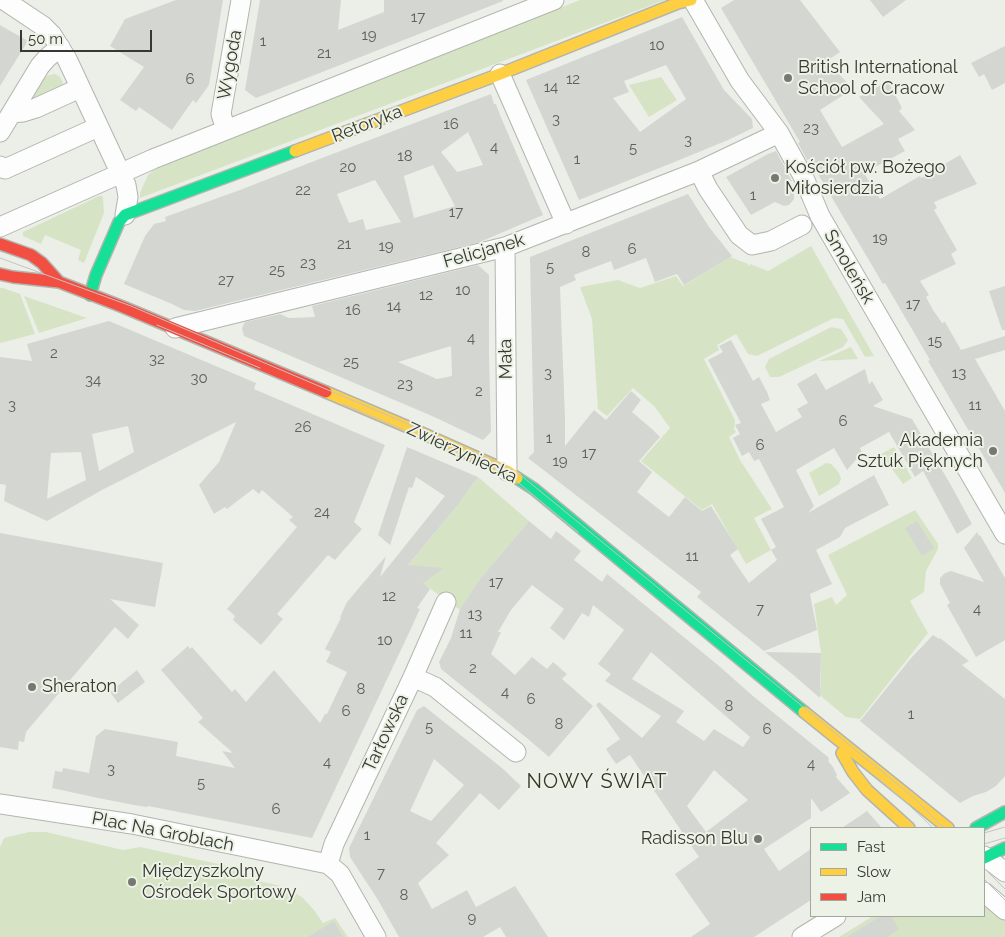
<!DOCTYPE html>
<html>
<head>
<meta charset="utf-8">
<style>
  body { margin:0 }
  #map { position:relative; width:1005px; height:937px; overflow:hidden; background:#ecefe8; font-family:Raleway,sans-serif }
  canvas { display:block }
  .legend { position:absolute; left:810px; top:827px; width:175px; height:90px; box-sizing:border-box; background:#ecf2e5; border:1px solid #a3a89e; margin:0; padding:6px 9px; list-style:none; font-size:15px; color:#363833 }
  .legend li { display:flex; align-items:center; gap:10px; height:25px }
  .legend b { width:25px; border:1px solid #a3a89e }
  .scale { position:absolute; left:20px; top:30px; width:132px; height:22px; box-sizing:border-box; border:2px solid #363833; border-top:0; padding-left:6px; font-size:15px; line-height:18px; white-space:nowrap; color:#363833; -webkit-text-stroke:4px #ecf2e5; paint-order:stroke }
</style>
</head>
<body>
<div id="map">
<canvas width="1005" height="937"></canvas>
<ul class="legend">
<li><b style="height:6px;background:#16e098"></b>Fast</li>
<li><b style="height:6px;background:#ffcf43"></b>Slow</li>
<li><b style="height:6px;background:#f24e42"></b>Jam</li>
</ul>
<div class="scale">50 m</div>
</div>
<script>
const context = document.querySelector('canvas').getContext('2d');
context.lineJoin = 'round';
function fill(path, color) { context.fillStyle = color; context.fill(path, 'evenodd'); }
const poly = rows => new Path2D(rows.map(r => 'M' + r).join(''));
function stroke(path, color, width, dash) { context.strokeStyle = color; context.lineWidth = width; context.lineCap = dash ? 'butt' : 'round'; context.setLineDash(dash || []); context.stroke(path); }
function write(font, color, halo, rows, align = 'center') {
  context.font = font + ' Raleway,sans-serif'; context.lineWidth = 4; context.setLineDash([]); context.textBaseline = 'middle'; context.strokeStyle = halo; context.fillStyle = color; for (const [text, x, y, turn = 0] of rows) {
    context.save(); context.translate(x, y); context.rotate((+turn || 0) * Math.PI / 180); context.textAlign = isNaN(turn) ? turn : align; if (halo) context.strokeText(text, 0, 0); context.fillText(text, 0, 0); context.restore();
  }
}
fill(poly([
  [580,0,665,0,140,198,140,193,148,175,154,170,238,135],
  [55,74,60,77,63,83,62,89,29,102,44,78,49,75],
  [661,77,677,100,649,117,629,85],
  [99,196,102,196,103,198,104,213,84,263,78,260,81,250,45,235,41,244,23,236,23,232],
  [811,246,874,356,865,357,843,319,834,318,757,356,748,354,736,334,717,345,719,350,704,359,735,420,734,429,736,432,729,437,740,460,772,509,754,518,771,550,746,564,712,504,702,510,641,461,670,428,654,406,633,388,607,416,598,409,592,319,580,287,618,280,640,288,676,276,683,286,730,257,748,264,748,266,749,266,750,264,768,271],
  [0,288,3,288,20,294,35,334,0,343],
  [24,296,87,318,39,333],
  [831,327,841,329,848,340,843,347,779,377,770,377,765,367,769,359],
  [851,347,858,359,819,361],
  [894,447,912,478,903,484,881,454],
  [826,463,831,464,835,468,839,473,841,479,839,484,819,496,809,473],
  [478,477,529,521,481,578,460,610,404,570,458,505],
  [915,510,938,544,938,549,926,571,924,592,910,601,928,633,860,719,846,717,817,693,821,686,821,653,814,604,832,597,836,605,847,595,828,555],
  [29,832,46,832,123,850,140,847,232,867,240,877,286,887,303,898,314,910,323,923,335,918,348,937,0,937,0,847,4,838],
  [984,900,1005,918,1005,937,839,937,873,916,984,916]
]), '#d6e4c5');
fill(poly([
  [176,0,223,0,209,85,196,103,193,100,172,130,139,107,136,111,120,100,144,67,110,46,125,19],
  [260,0,341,0,338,30,384,12,384,0,503,0,503,1,256,98,245,90],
  [734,0,800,0,840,52,827,61,853,89,820,110,842,147,884,124,859,97,888,81,902,108,899,111,915,130,898,139,905,151,864,173,880,199,920,176,921,178,960,155,977,184,934,202,937,208,934,210,957,250,951,254,956,264,920,281,929,295,926,297,933,310,942,323,945,322,961,350,1005,336,1005,350,975,359,1005,411,1005,493,928,361,930,360,885,283,883,284,809,159,807,160,798,143,800,142,721,8],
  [870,0,906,0,883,17],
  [682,17,724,90,752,119,753,128,728,140,672,163,579,200,526,80],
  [666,65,686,99,640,132,613,98,629,92,624,81],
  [0,25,28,41,0,86],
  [1005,46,1005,83,992,90,984,74,979,77,971,63],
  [491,94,494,104,496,104,500,115,543,215,480,242,195,311,184,310,172,304,124,284,145,236,154,224,166,221,165,217,240,190,322,158],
  [468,132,483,165,457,172,441,152],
  [433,165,455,206,414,218,404,176],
  [375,180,401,222,366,230,363,219,349,223,337,194],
  [776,151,792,181,789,182,794,194,794,199,789,205,784,206,775,202,751,215,726,177,768,154],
  [688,194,709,227,732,256,684,285,677,274,655,282,646,258,614,270,611,261,574,275,576,280,560,287,565,418,565,446,594,410,606,420,631,391,641,400,632,412,652,429,660,437,639,461,652,472,637,492,669,517,685,497,702,511,711,506,738,549,730,555,749,583,777,560,771,550,776,547,761,519,784,507,759,459,754,461,749,452,742,456,733,438,740,434,735,425,741,423,708,360,723,352,719,346,731,340,753,381,759,377,767,392,770,400,761,404,776,432,802,417,797,409,808,403,797,384,816,373,826,390,865,369,869,384,872,381,883,400,873,406,912,419,952,487,972,524,957,534,923,471,915,477,889,432,860,448,862,453,847,470,834,448,796,470,814,506,808,513,874,475,889,505,845,528,840,537,816,550,832,584,810,594,817,630,764,651,697,597,701,592,528,458,534,452,530,257],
  [478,265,489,275,489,354,491,432,483,440,432,416,244,336,242,328,245,322,280,314,289,318,315,317,312,306],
  [451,346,452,376,437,379,398,362],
  [1005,286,1005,330,1002,330,989,291],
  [109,321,256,383,254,389,385,445,354,522,362,529,335,560,328,555,277,614,283,619,261,645,233,620,235,616,227,609,297,527,289,520,293,517,262,490,259,494,253,489,227,509,225,507,214,514,199,485,219,462,236,422,102,490,47,521,4,501,6,485,0,484,0,357,32,361,27,344],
  [128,426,134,452,99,471,92,434],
  [81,452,86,480,47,499,51,453],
  [407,447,478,477,458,505,408,565,444,568,423,583,430,589,417,608,420,609,408,635,312,838,148,806,147,807,134,805,98,798,52,788,55,771,62,772,63,768,89,773,96,736,105,729,178,742,176,756,235,768,222,751,233,753,198,722,203,718,161,670,188,646,190,649,192,647,232,692,235,689,246,702,274,670,320,723,325,714,327,714,347,672,326,662,331,652,325,649,341,618,340,617,347,602,386,556,380,577,445,496,416,477,412,488,409,487,390,545,378,535],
  [529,521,551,539,556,531,581,551,574,560,602,582,607,574,719,666,753,696,828,757,829,760,828,761,833,767,837,775,836,777,850,793,821,812,811,798,811,818,764,849,779,871,811,849,811,900,754,937,691,937,710,924,675,874,699,857,630,755,616,764,606,749,620,739,596,705,599,702,642,738,661,716,605,681,611,674,598,664,624,630,593,605,589,617,582,613,564,640,550,628,564,609,532,585,511,610,498,632,501,632,491,654,515,675,532,657,547,669,553,662,567,674,562,679,593,706,549,757,528,739,441,669,439,662,451,638,460,609,480,579],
  [651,652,750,737,743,747,714,729,704,741,676,722,684,711,632,679],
  [714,770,748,800,706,832,687,806],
  [917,521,934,548,922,556,905,528],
  [977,532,979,536,980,535,1005,578,1005,640,976,657,947,605,950,603,940,584,940,578,945,573,951,571,984,582,964,548],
  [0,533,163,563,155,607,110,599,139,625,128,639,115,627,26,732,24,742,19,741,18,750,0,747],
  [933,635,939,639,940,638,969,661,962,665,1005,699,1005,776,996,786,986,792,973,796,960,803,860,721,912,657],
  [765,652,821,653,820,698,791,673],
  [137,670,145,682,118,703,110,692],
  [424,706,502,768,521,786,499,810,480,793,436,843,449,855,418,883,432,909,467,890,476,907,515,886,548,937,506,937,500,927,483,937,399,937,378,900,350,857,349,848,417,710],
  [434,759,464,785,431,821,410,811],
  [867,811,882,828,842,828],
  [881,916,891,916,899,929,887,937,847,937],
  [334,921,343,937,308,937]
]), '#d4d7d1');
const street = poly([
  [4,0,43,26,52,35,67,59,126,185,128,197,125,215],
  [693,0,740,81,779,133,804,178,820,216,1005,534],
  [500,74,566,224],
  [12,113,23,112,36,108,80,88],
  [226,130,221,114,241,0],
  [0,132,40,66,47,58,60,47],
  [0,166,5,169,98,127],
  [699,171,708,189,739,235,752,245,771,241,802,225],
  [0,227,153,159,554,0],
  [505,247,507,471],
  [175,328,505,247,699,171,779,133],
  [413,677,435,687,516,752],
  [0,804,132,824,328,864,340,874,376,937],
  [984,856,1005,872],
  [328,864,334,844,413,677,446,602],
  [984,892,1005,910],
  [802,937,836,916]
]);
const fast = poly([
  [90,295,96,275,119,222,125,215,295,151],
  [517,478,534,489,804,712],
  [976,828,1005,812],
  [984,858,1005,848]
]);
const slow = poly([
  [295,151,500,74,678,3,691,0],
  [326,392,408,427,507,471,517,478],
  [804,712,948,828],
  [842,753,853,772,867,790,909,828]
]);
const jam = poly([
  [0,244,31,255,42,263,59,282],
  [0,274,13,277,59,282,123,307,326,392]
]);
stroke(street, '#b2b5af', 21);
stroke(fast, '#b2b5af', 14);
stroke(slow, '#b2b5af', 14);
stroke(jam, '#b2b5af', 14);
stroke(street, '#fcfdfc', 19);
stroke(fast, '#16e098', 11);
stroke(slow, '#ffcf43', 11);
stroke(jam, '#f24e42', 11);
stroke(poly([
  [0,258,131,306,502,464,523,477,802,706,914,798,944,828],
  [157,325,260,368],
  [343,404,494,468,520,484,578,532],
  [874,775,908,804,933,828],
  [984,833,1005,827],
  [984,844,1005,838],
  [984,868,1005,889],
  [984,879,1005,900]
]), '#c4c4c3', 1);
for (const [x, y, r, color] of [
  [788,78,5,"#767872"],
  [775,178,5,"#767872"],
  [993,451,5,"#767872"],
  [32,687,5,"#767872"],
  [758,839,5,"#767872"],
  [132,882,5,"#767872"]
]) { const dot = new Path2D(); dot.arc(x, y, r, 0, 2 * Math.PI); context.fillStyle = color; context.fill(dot); stroke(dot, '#ecf2e5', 2); }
write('15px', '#5e605a', null, [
  ["17",418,17],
  ["19",369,35],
  ["1",263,41],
  ["10",657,45],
  ["21",324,53],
  ["6",190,79],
  ["12",573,79],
  ["14",551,87],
  ["3",556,119],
  ["16",451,124],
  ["23",811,128],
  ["3",688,140],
  ["4",494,147],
  ["5",633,148],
  ["18",405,156],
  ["1",577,159],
  ["20",348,167],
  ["22",303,190],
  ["1",753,195],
  ["17",456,212],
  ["19",880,238],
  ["21",344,244],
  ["19",386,246],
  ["6",632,249],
  ["8",586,252],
  ["23",308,263],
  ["5",550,267],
  ["25",277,270],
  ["27",226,280],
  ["10",463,290],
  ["12",426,295],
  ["17",913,304],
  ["14",394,306],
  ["16",353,310],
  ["4",471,338],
  ["15",935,341],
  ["2",54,353],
  ["32",157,359],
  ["25",351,362],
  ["3",548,373],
  ["13",959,373],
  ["30",199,378],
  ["34",93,380],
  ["23",405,384],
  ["2",479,391],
  ["3",12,405],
  ["11",975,405],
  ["6",843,421],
  ["26",303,427],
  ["1",549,438],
  ["6",760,445],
  ["17",589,453],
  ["19",560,461],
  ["24",322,512],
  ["11",692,556],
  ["17",496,582],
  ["12",389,596],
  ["7",760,609],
  ["4",977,609],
  ["13",475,614],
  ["11",466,633],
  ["10",385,640],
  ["2",473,668],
  ["8",361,689],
  ["4",505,692],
  ["6",531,699],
  ["8",729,706],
  ["6",346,711],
  ["1",911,714],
  ["8",559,724],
  ["5",429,727],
  ["6",767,729],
  ["4",327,762],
  ["4",811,764],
  ["3",111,769],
  ["5",201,783],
  ["6",276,809],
  ["1",367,835],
  ["7",381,873],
  ["8",404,895],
  ["9",472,918]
]);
write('18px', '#363833', '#ecf2e5', [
  ["Wygoda",230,65,-80],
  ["Retoryka",367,124,-21],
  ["Felicjanek",484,251,-16],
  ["Smoleńsk",849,267,60],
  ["Mała",506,359,-91],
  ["Zwierzyniecka",462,453,25],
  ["Tarłowska",386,733,-65],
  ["Plac Na Groblach",163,832,11]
]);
write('18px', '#363833', '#ecf2e5', [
  ["British International",798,68],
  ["School of Cracow",798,89],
  ["Kościół pw. Bożego",785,168],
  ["Miłosierdzia",785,189],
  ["Akademia",983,441,"right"],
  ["Sztuk Pięknych",983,462,"right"],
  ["Sheraton",42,687],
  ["Radisson Blu",748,839,"right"],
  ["Międzyszkolny",142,872],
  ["Ośrodek Sportowy",142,893]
], 'left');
context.letterSpacing = '1px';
write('20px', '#32372d', '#ecf2e5', [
  ["NOWY ŚWIAT",597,782]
]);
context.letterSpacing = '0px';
</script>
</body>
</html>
